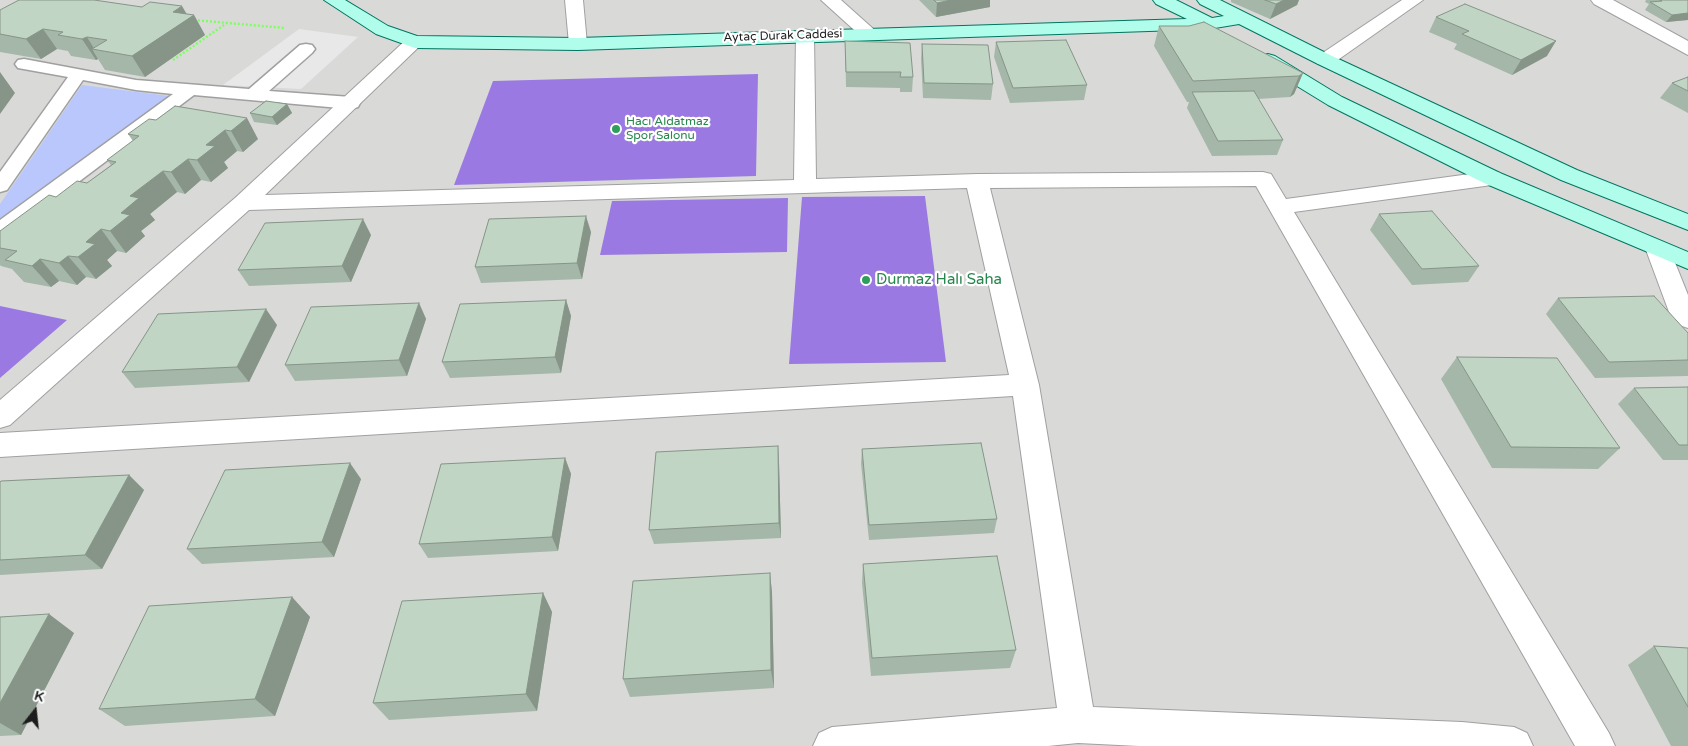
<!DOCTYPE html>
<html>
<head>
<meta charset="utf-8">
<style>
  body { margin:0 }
  #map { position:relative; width:1688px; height:746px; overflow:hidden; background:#e0eee5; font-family:"Varela Round",sans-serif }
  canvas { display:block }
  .north { position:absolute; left:10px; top:686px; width:50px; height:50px; -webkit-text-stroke:4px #fff; paint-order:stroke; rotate:16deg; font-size:14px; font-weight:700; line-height:20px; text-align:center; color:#1c1c1c }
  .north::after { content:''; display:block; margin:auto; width:18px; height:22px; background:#1c1c1c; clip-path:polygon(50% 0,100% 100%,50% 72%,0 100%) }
</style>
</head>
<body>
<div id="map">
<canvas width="1688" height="746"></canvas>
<div class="north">K</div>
</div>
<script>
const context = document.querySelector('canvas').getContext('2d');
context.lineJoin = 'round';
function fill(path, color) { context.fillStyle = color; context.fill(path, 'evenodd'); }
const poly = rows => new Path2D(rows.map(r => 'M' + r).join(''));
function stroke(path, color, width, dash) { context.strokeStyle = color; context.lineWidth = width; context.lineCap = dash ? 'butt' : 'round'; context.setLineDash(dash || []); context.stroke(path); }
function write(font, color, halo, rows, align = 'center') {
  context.font = font + ' "Varela Round",sans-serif'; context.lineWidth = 4.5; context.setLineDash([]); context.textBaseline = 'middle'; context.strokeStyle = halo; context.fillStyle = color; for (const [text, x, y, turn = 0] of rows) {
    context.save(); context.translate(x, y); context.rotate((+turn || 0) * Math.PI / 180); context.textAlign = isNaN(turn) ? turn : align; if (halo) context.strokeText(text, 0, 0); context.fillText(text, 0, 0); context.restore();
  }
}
fill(poly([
  [0,0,1688,0,1688,746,0,746]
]), '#d9dad8');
fill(poly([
  [82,85,169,96,0,222,0,204]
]), '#b9c7fc');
fill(poly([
  [758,74,756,176,454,185,493,81],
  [925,196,946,362,789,364,802,197],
  [788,198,787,252,600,255,612,201],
  [0,306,67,320,0,378]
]), '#9b79e2');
fill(poly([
  [299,29,358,37,301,89,223,85]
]), '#e8e8e8');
const service = poly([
  [306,44,312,45,315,49,312,53,269,91,351,97,358,99,360,103,358,107,351,109,194,95,8,235,0,237,0,220,173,94,136,90,83,80,7,190,0,192,0,172,68,77,18,68,15,64,18,60,24,59,136,80,249,89,300,45,306,44]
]);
const minor = poly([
  [565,0,583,0,587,44,585,48,571,48,569,44,565,0],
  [821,0,841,0,879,34,877,38,870,40,863,38,821,0],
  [1402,0,1423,0,1332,64,1318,64,1315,60,1318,56,1402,0],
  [1591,0,1613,0,1688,41,1688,55,1594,4,1591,0],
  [805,29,812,31,814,35,816,179,977,174,1263,172,1271,174,1286,199,1492,171,1500,173,1503,178,1500,183,1492,185,1294,212,1609,733,1615,746,1575,746,1256,186,990,188,1039,385,1093,707,1462,722,1514,727,1527,733,1533,746,1139,746,1078,743,1048,746,813,746,819,733,832,727,1057,708,1013,396,0,457,0,433,1009,375,967,188,249,210,10,425,0,428,0,400,235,198,408,38,415,36,422,38,424,42,265,195,794,180,796,35,798,31,805,29],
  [1658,242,1667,244,1670,250,1688,295,1688,328,1679,325,1669,312,1646,250,1649,244,1658,242]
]);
const secondary = poly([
  [324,0,345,0,388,26,417,36,578,38,1187,19,1156,4,1153,0,1176,0,1212,18,1224,16,1200,4,1197,0,1220,0,1332,56,1577,170,1688,214,1688,230,1561,180,1318,64,1239,24,1209,29,578,50,415,48,376,34,324,0],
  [1268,54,1275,56,1342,97,1500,173,1688,252,1688,269,1484,183,1328,105,1261,64,1258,60,1261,56,1268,54]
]);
stroke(service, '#a0a0a0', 3);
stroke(minor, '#a0a0a0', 2);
stroke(secondary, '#007560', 2);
stroke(poly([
  [194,20,285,28],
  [173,60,227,23]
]), '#7eff60', 2.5, [2, 2]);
fill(service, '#fff');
fill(minor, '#fff');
fill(secondary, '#affdea');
fill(poly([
  [919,0,990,0,990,7,936,17],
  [1231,0,1299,0,1297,5,1270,19,1231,2],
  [1646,0,1688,0,1688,20,1666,22,1645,10,1649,4,1645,2],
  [0,10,187,14,194,15,205,35,145,77,105,70,98,59,96,60,71,56,68,51,57,49,41,59,0,52],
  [1436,17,1547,56,1512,75,1454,49,1457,44,1429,32],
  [1159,26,1303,73,1294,94,1290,97,1258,99,1283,140,1277,155,1212,156,1187,108,1189,102,1187,102,1154,46],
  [845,41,913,77,912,92,900,92,900,88,846,87],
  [996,42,1087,85,1084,100,1010,103,994,57],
  [922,44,993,84,991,100,923,98,921,59],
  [1688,77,1688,113,1660,98,1672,83],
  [287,104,292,113,277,125,254,122,250,113],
  [175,106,258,139,243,152,237,151,224,162,228,168,211,182,201,180,185,194,177,192,150,214,155,220,141,231,145,236,126,253,117,251,107,260,112,266,96,279,86,277,77,285,59,281,51,287,24,282,12,269,1,266,0,265,0,231,56,197,87,183,111,165,107,160,133,141,128,134,156,120],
  [1379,214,1479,266,1468,282,1412,285,1370,230],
  [591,232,582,279,481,283,475,267],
  [371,235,351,282,249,286,238,270],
  [1558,298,1688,333,1688,376,1595,378,1546,314],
  [566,300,571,316,561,373,450,378,442,362],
  [419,303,426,319,407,376,295,381,285,365],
  [277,325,249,382,135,388,122,372],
  [1457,357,1620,448,1598,469,1492,468,1441,379],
  [1688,387,1688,460,1663,460,1618,404,1634,388],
  [778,446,779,462,781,538,654,544,649,530],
  [862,449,997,519,994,533,869,540,861,464],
  [565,458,571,474,558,551,428,558,419,544],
  [129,475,144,490,102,569,0,575,0,482],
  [361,479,334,557,202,564,187,549],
  [863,564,1016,650,1010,668,871,676,862,583],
  [770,573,772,593,774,688,630,697,623,679],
  [543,593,552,612,537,711,389,720,373,703],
  [292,597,310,617,275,716,125,726,99,709],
  [0,617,74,633,21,735,0,736],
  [1654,646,1688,648,1688,746,1671,746,1628,665]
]), '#a5b7a8');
fill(poly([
  [951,0,990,0,990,7,936,17,937,3],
  [1284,0,1299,0,1297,5,1270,19,1276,4],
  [182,6,189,18,194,15,205,35,145,77,132,56,173,12],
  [1688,13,1688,20,1666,22,1672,15],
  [43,29,57,49,41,59,26,39],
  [87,37,95,50,92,49,98,59,96,60,82,39],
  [1556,41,1547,56,1512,75,1521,60],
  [0,72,15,93,0,114],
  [1303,73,1294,94,1290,97,1299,76],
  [287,104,292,113,277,125,272,117],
  [247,118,258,139,243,152,231,131],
  [225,130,237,151,224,162,228,168,211,182,197,160,206,145],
  [188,159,201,180,185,194,171,172],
  [163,171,177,192,150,214,155,220,141,231,145,236,126,253,110,231,121,213,130,196],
  [586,216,591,232,582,279,577,263],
  [363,219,371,235,351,282,342,266],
  [101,229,117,251,107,260,112,266,96,279,78,257,86,242],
  [68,256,86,277,77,285,59,263],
  [40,259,59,281,51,287,32,266],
  [566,300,571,316,561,373,555,357],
  [419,303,426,319,407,376,399,360],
  [266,309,277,325,249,382,237,367],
  [778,446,779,462,781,538,779,523],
  [565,458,571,474,558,551,552,537],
  [350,463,361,479,334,557,322,542],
  [129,475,144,490,102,569,85,555],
  [770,573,772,593,774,688,771,670],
  [543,593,552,612,537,711,526,694],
  [292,597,310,617,275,716,255,699],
  [49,614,74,633,21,735,0,723,0,703]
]), '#869588');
const building = poly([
  [19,0,94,0,142,7,150,2,182,6,173,12,194,15,132,56,92,49,107,40,87,37,82,39,58,35,63,32,43,29,26,39,0,34,0,10,19,0],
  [934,0,951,0,937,3,934,0],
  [1265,0,1284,0,1276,4,1265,0],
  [1660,0,1688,0,1688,13,1672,15,1650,2,1662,1,1660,0],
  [1465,4,1556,41,1521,60,1462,34,1469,31,1436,17,1465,4],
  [1204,22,1303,73,1299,76,1193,81,1159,26,1189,26,1204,22],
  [1066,40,1087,85,1013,88,996,42,1066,40],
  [845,41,910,43,913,77,900,77,901,72,846,72,845,41],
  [922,44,988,45,993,84,924,83,922,44],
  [1688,77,1688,91,1672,83,1688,77],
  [1254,91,1283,140,1218,141,1192,92,1254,91],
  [266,101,287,104,272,117,250,113,266,101],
  [175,106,247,118,231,131,225,130,206,145,215,146,197,160,188,159,171,172,163,171,130,196,139,198,121,213,130,215,110,231,101,229,86,242,95,244,78,257,68,256,59,263,40,259,32,266,5,260,17,251,0,248,0,231,49,195,56,197,77,181,87,183,116,162,107,160,139,136,128,134,149,119,156,120,175,106],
  [1432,211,1479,266,1422,269,1379,214,1432,211],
  [586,216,577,263,475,267,489,219,586,216],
  [363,219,342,266,238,270,265,223,363,219],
  [1654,296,1688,333,1688,360,1609,362,1558,298,1654,296],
  [566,300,555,357,442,362,460,304,566,300],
  [419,303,399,360,285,365,311,307,419,303],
  [266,309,237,367,122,372,158,314,266,309],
  [1457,357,1557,358,1620,448,1511,447,1457,357],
  [1688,387,1688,445,1679,445,1634,388,1688,387],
  [981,443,997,519,869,525,862,449,981,443],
  [778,446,779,523,649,530,656,452,778,446],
  [565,458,552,537,419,544,441,464,565,458],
  [350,463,322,542,187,549,225,470,350,463],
  [129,475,85,555,0,560,0,482,1,481,129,475],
  [997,556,1016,650,872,658,863,564,997,556],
  [770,573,771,670,623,679,633,581,770,573],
  [543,593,526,694,373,703,402,601,543,593],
  [292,597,255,699,99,709,149,606,292,597],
  [49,614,0,703,0,617,49,614],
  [1654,646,1688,648,1688,707,1654,646]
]);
fill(building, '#c0d5c3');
stroke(building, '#869588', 1);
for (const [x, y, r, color] of [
  [616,129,5,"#2e9e5b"],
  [866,280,5,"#2e9e5b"]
]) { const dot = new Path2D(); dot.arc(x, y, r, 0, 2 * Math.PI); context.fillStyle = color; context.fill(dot); stroke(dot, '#fff', 2); }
write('12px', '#1c1c1c', '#fff', [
  ["Aytaç Durak Caddesi",783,36,-2]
]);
write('12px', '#27864d', '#fff', [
  ["Hacı Aldatmaz",626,122],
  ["Spor Salonu",626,136]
], 'left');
write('15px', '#27864d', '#fff', [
  ["Durmaz Halı Saha",876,280]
], 'left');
</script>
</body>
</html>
